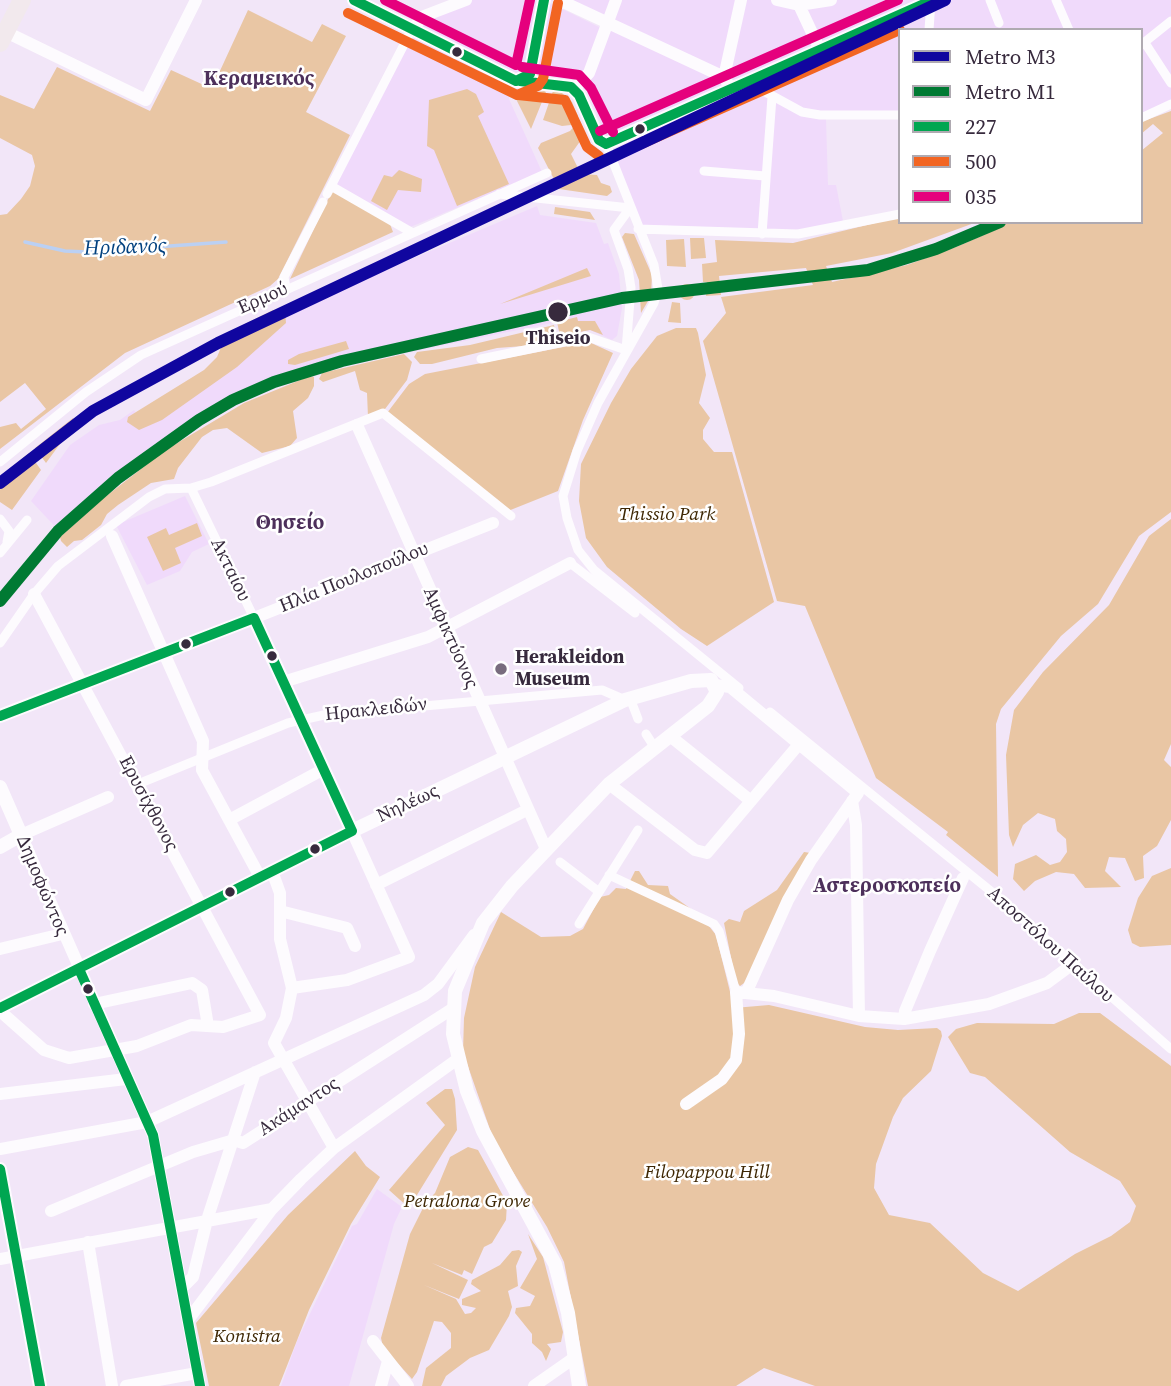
<!DOCTYPE html>
<html>
<head>
<meta charset="utf-8">
<style>
  body { margin:0 }
  #map { position:relative; width:1171px; height:1386px; overflow:hidden; background:#f2e6f8; font-family:"Source Serif 4",serif }
  canvas { display:block }
  .legend { position:absolute; left:898px; top:28px; width:245px; height:196px; box-sizing:border-box; background:#fff; border:2px solid #afaab1; margin:0; padding:9px 12px; list-style:none; font-size:21px; color:#372a3d }
  .legend li { display:flex; align-items:center; gap:14px; height:35px }
  .legend b { width:35px; border:2px solid #afaab1 }
</style>
</head>
<body>
<div id="map">
<canvas width="1171" height="1386"></canvas>
<ul class="legend">
<li><b style="height:9px;background:#10069f"></b>Metro Μ3</li>
<li><b style="height:9px;background:#007a33"></b>Metro Μ1</li>
<li><b style="height:9px;background:#00a651"></b>227</li>
<li><b style="height:9px;background:#f26522"></b>500</li>
<li><b style="height:9px;background:#e5007d"></b>035</li>
</ul>
</div>
<script>
const context = document.querySelector('canvas').getContext('2d');
context.lineJoin = 'round';
function fill(path, color) { context.fillStyle = color; context.fill(path, 'evenodd'); }
const poly = rows => new Path2D(rows.map(r => 'M' + r).join(''));
function stroke(path, color, width, dash) { context.strokeStyle = color; context.lineWidth = width; context.lineCap = dash ? 'butt' : 'round'; context.setLineDash(dash || []); context.stroke(path); }
function write(font, color, halo, rows, align = 'center') {
  context.font = font + ' "Source Serif 4",serif'; context.lineWidth = 5; context.setLineDash([]); context.textBaseline = 'middle'; context.strokeStyle = halo; context.fillStyle = color; for (const [text, x, y, turn = 0] of rows) {
    context.save(); context.translate(x, y); context.rotate((+turn || 0) * Math.PI / 180); context.textAlign = isNaN(turn) ? turn : align; if (halo) context.strokeText(text, 0, 0); context.fillText(text, 0, 0); context.restore();
  }
}
fill(poly([
  [471,0,540,0,526,68,522,72,516,73,420,25],
  [550,0,920,0,733,86,826,119,828,185,836,185,843,221,815,229,791,230,642,225,587,90,589,68,582,71,549,70,538,64,548,2,605,30,607,26],
  [947,0,1171,0,1171,104,1141,117,1141,30,900,30,900,118,806,110,763,88],
  [412,35,512,88,509,99,542,172,408,228,334,187],
  [537,206,540,215,596,223,604,244,608,243,619,274,622,308,617,336,612,340,590,330,560,336,557,322,328,369,259,393,202,424,145,463,62,534,31,501,70,445,99,425,120,420,134,410,138,416,291,314,350,285],
  [185,496,209,544,192,552,180,571,147,585,116,525],
  [377,1189,402,1207,394,1224,349,1386,281,1386,297,1341,352,1226,357,1224]
]), '#f0dafb');
fill(poly([
  [248,10,312,42,322,24,346,36,306,112,350,135,278,279,270,286,125,353,0,449,0,427,16,423,21,429,46,409,25,383,0,402,0,215,7,214,21,199,30,186,35,166,32,155,0,138,0,95,34,109,57,67,150,111,171,70,206,86,213,70,219,73],
  [467,89,476,94,484,112,478,116,509,184,457,206,434,150,427,146,429,100],
  [544,91,546,92,531,129,514,95],
  [553,91,562,93,572,102,578,116,571,125,562,126,543,120],
  [1171,111,1171,512,1139,536,1098,604,1061,636,1001,709,996,724,998,877,946,835,948,832,876,778,805,606,777,601,703,341,726,313,721,297,813,285,806,268,719,276,721,295,706,296,707,282,703,282,702,264,717,262,715,240,793,243,900,217,900,222,977,222,892,253,826,266,832,282,907,265,956,247,986,234,981,222,1141,222,1141,151,1163,133,1153,124,1141,134,1141,122],
  [579,121,581,140,571,154,581,174,597,175,601,183,610,186,612,192,607,196,559,189,538,148,541,143,570,131],
  [399,170,422,179,421,192,398,190,387,210,371,201,384,175,392,177],
  [332,191,390,224,393,232,290,279],
  [555,207,590,212,595,220,554,214],
  [625,233,634,234,652,275,651,296,641,313,639,280,622,237],
  [690,238,704,238,706,258,691,259],
  [684,239,686,267,667,266,666,240],
  [587,268,591,276,500,304],
  '679 292a8 8 0 1 1 16 0a8 8 0 1 1-16 0Z',
  [672,302,680,303,681,323,668,322],
  [273,310,285,311,286,323,237,367,162,420,139,430,127,422,128,417,204,370,217,357,227,333],
  [577,317,578,321,595,321,603,335,590,330,560,336,557,322],
  [554,325,556,337,524,346,497,348,432,364,420,364,414,357,417,352,470,345],
  [676,328,696,328,698,333,706,375,699,403,710,418,703,430,703,439,714,452,732,452,774,602,707,646,681,629,607,567,586,538,579,501,581,464,611,403,631,369,657,336],
  [346,341,349,349,295,365,288,364,288,360,299,354],
  [589,342,613,353,583,420,558,491,508,511,387,413,409,384,425,374],
  [404,354,412,362,407,380,385,409,368,417,367,393,360,390,355,371,323,382,319,379,322,373],
  [310,376,314,377,314,386,308,398,293,411,297,438,290,446,262,453,227,428,213,430,202,437,178,468,174,479,151,483,118,505,107,514,101,525,82,540,74,541,67,547,61,541,60,537,100,501,164,451,244,403],
  [73,418,76,422,46,463,35,448],
  [29,453,41,470,12,510,0,502,0,477],
  [1171,519,1171,744,1164,760,1171,767,1171,820,1157,846,1143,856,1144,878,1135,881,1125,858,1109,857,1105,871,1121,887,1085,888,1074,874,1056,872,1035,881,1024,891,1013,879,1015,864,1036,855,1050,865,1060,862,1067,852,1066,839,1057,831,1055,819,1038,813,1023,825,1013,847,1009,835,1006,755,1014,710,1043,672,1109,605,1149,536],
  [197,523,202,536,175,548,181,563,163,571,147,537,166,528,169,535],
  [804,852,811,853,747,981,740,986,736,982,724,923,729,919,740,922,744,911,777,890],
  [1171,868,1171,945,1140,947,1132,943,1128,930,1138,898,1152,876],
  [635,871,639,871,648,885,668,886,670,894,701,916,716,935,734,1008,769,1005,865,1027,898,1030,937,1028,941,1031,942,1036,931,1071,903,1098,893,1117,876,1164,874,1188,889,1215,930,1223,983,1273,1018,1291,1075,1254,1111,1236,1130,1222,1136,1206,1120,1181,1070,1152,985,1077,970,1073,948,1037,956,1029,977,1023,1054,1024,1079,1013,1100,1013,1171,1066,1171,1386,815,1386,764,1368,736,1386,588,1386,564,1262,547,1227,494,1141,463,1052,464,1018,475,967,501,912,541,937,570,936,583,929,600,897,609,895,616,888,626,889],
  [445,1089,452,1089,455,1099,457,1130,409,1208,389,1190,445,1125,426,1103],
  [468,1147,478,1150,507,1203,506,1220,492,1243,484,1247,472,1274,464,1270,462,1275,432,1263,468,1280,459,1299,424,1285,456,1299,465,1314,471,1313,476,1308,462,1305,462,1299,481,1291,471,1284,472,1280,500,1265,512,1251,519,1250,522,1252,516,1266,518,1286,508,1291,512,1307,509,1316,489,1350,470,1358,446,1376,441,1386,422,1386,426,1368,451,1348,451,1333,442,1322,434,1321,417,1372,412,1379,383,1347,381,1338,410,1234,426,1202,435,1193,450,1157],
  [355,1151,366,1166,380,1177,351,1224,309,1310,279,1386,209,1386,196,1323,288,1215],
  [528,1234,543,1257,563,1332,561,1342,547,1344,551,1349,546,1361,542,1352,532,1343,532,1334,515,1313,516,1308,530,1306,535,1296,520,1288,537,1259]
]), '#e9c6a4');
stroke(poly([
  [25,242,65,251,86,252,226,242]
]), '#bbd0f3', 3.5);
stroke(poly([
  [990,0,999,23],
  [1056,0,1069,30],
  [929,30,931,1],
  [1145,43,1171,83],
  [1141,45,1171,21],
  [749,83,802,112,820,115,900,115],
  [1141,118,1171,104],
  [606,144,654,265,658,289,654,303,598,403,577,451,563,496,567,518,578,550,594,570,739,688],
  [704,171,765,176],
  [331,186,411,232],
  [327,194,412,29],
  [499,194,630,208],
  [638,229,798,234,900,214],
  [762,234,772,97],
  [286,288,284,277,323,202],
  [481,359,588,337,626,350,631,288,628,269,614,230,630,208],
  [0,462,86,392,141,355,547,173],
  [191,488,254,618],
  [0,519,9,531,7,542],
  [0,553,27,520],
  [570,563,635,613],
  [0,643,34,594,58,566,149,497,165,489,191,488,211,482,383,413,511,516],
  [630,698,638,719],
  [770,712,998,897,1171,1049],
  [646,734,655,748],
  [138,784,288,723,324,715,602,690,625,700],
  [560,862,598,891],
  [609,875,714,924,719,931,736,992],
  [579,924,638,830]
]), '#fdfbfe', 9);
stroke(poly([
  [559,0,724,77,732,91],
  [777,0,799,5,831,0],
  [799,5,821,52],
  [412,29,424,16,466,0],
  [6,32,146,100,196,0],
  [724,77,741,0],
  [571,87,577,86,589,73,616,0],
  [357,425,546,849],
  [112,536,203,741,202,770,260,877],
  [254,618,493,523],
  [283,682,428,637,570,563],
  [715,685,730,687,858,793,811,860,788,900,747,991],
  [670,736,751,801],
  [609,784,695,850,707,853,800,743],
  [108,797,21,835,153,1135,200,1386],
  [852,801,856,825,859,1016],
  [229,820,324,769],
  [272,871,280,893,280,939,292,988,286,1018,274,1043,334,1148],
  [376,885,527,810],
  [280,911,347,928,355,946],
  [0,949,62,934],
  [292,988,347,980,409,957,352,831],
  [94,1004,192,983,202,990,208,1026],
  [0,1011,44,1050,69,1058,137,1046,191,1025,223,1027,260,1015,34,594],
  [904,1019,905,1011,930,951,963,878],
  [0,1094,126,1079],
  [686,1104,722,1079,736,1060,739,1034,736,992,774,996,859,1016,904,1019,989,1004,1047,983,1066,969],
  [0,1149,147,1122,424,995,438,984,474,935],
  [51,1211,193,1152,234,1140,243,1143,452,1009],
  [88,1242,112,1386],
  [0,1259,272,1209],
  [182,1288,193,1277,207,1220,255,1072],
  [188,1320,272,1209,301,1179,334,1148,459,1058],
  [373,1341,408,1386],
  [126,1386,197,1373],
  [381,1386,388,1361],
  [534,1386,574,1358]
]), '#fdfbfe', 12);
stroke(poly([
  [354,0,516,81,530,74,544,0],
  [520,81,571,87,579,95,599,140,606,144],
  [606,144,933,0],
  [0,716,254,618,352,831],
  [0,787,21,835,0,847],
  [0,1008,352,831,625,700,691,681,711,680,717,692,708,706,609,784,512,886,483,923,455,991,453,1034,467,1091,483,1131,555,1264,568,1313,579,1386],
  [0,1169,40,1386]
]), '#fdfbfe', 14);
stroke(poly([
  [0,43,22,0]
]), '#f2e9ed', 18);
stroke(poly([
  [354,0,516,81,530,74,544,0],
  [520,81,571,87,579,95,599,140,606,144],
  [606,144,933,0],
  [254,618,352,831],
  [0,716,254,618],
  [79,969,153,1135,200,1386],
  [0,1008,352,831],
  [0,1169,40,1386]
]), '#00a651', 10);
stroke(poly([
  [348,13,517,95,538,86,543,79,558,3],
  [518,95,565,100,587,147,599,156],
  [612,157,900,30]
]), '#f26522', 10);
stroke(poly([
  [385,0,516,65,530,0],
  [522,67,579,75,591,88,613,132],
  [600,131,898,0]
]), '#e5007d', 10);
stroke(poly([
  [0,483,93,411,218,343,945,0]
]), '#10069f', 12);
stroke(poly([
  [0,601,58,531,118,478,199,420,233,400,274,382,342,361,622,298,868,270,936,249,1000,222]
]), '#007a33', 12);
for (const [x, y, r, color] of [
  [457,52,6,"#372a3d"],
  [640,129,6,"#372a3d"],
  [558,312,11,"#372a3d"],
  [186,644,6,"#372a3d"],
  [272,656,6,"#372a3d"],
  [501,669,7,"#786c7e"],
  [315,849,6,"#372a3d"],
  [230,892,6,"#372a3d"],
  [88,989,6,"#372a3d"]
]) { const dot = new Path2D(); dot.arc(x, y, r, 0, 2 * Math.PI); context.fillStyle = color; context.fill(dot); stroke(dot, '#fff', 2.5); }
write('19px', '#372a3d', '#fff', [
  ["Ερμού",263,299,-24],
  ["Ακταίου",230,570,64],
  ["Ηλία Πουλοπούλου",354,578,-22],
  ["Αμφικτύονος",450,638,66],
  ["Ηρακλειδών",376,710,-6],
  ["Ερυσίχθονος",148,804,62],
  ["Νηλέως",408,804,-25],
  ["Δημοφώντος",42,886,67],
  ["Αποστόλου Παύλου",1050,945,42],
  ["Ακάμαντος",299,1107,-33]
]);
write('bold 19px', '#372a3d', '#fff', [
  ["Thiseio",558,339]
]);
write('italic 19px', '#3e2703', '#fff', [
  ["Thissio Park",667,515],
  ["Filopappou Hill",707,1173],
  ["Petralona Grove",467,1202],
  ["Konistra",247,1337]
]);
write('bold 19px', '#372a3d', '#fff', [
  ["Herakleidon",515,658],
  ["Museum",515,680]
], 'left');
write('bold 21px', '#4d305b', '#fff', [
  ["Κεραμεικός",259,80],
  ["Θησείο",290,524],
  ["Αστεροσκοπείο",887,887]
]);
write('italic 21px', '#02417f', '#fff', [
  ["Ηριδανός",125,248,-2]
]);
</script>
</body>
</html>
